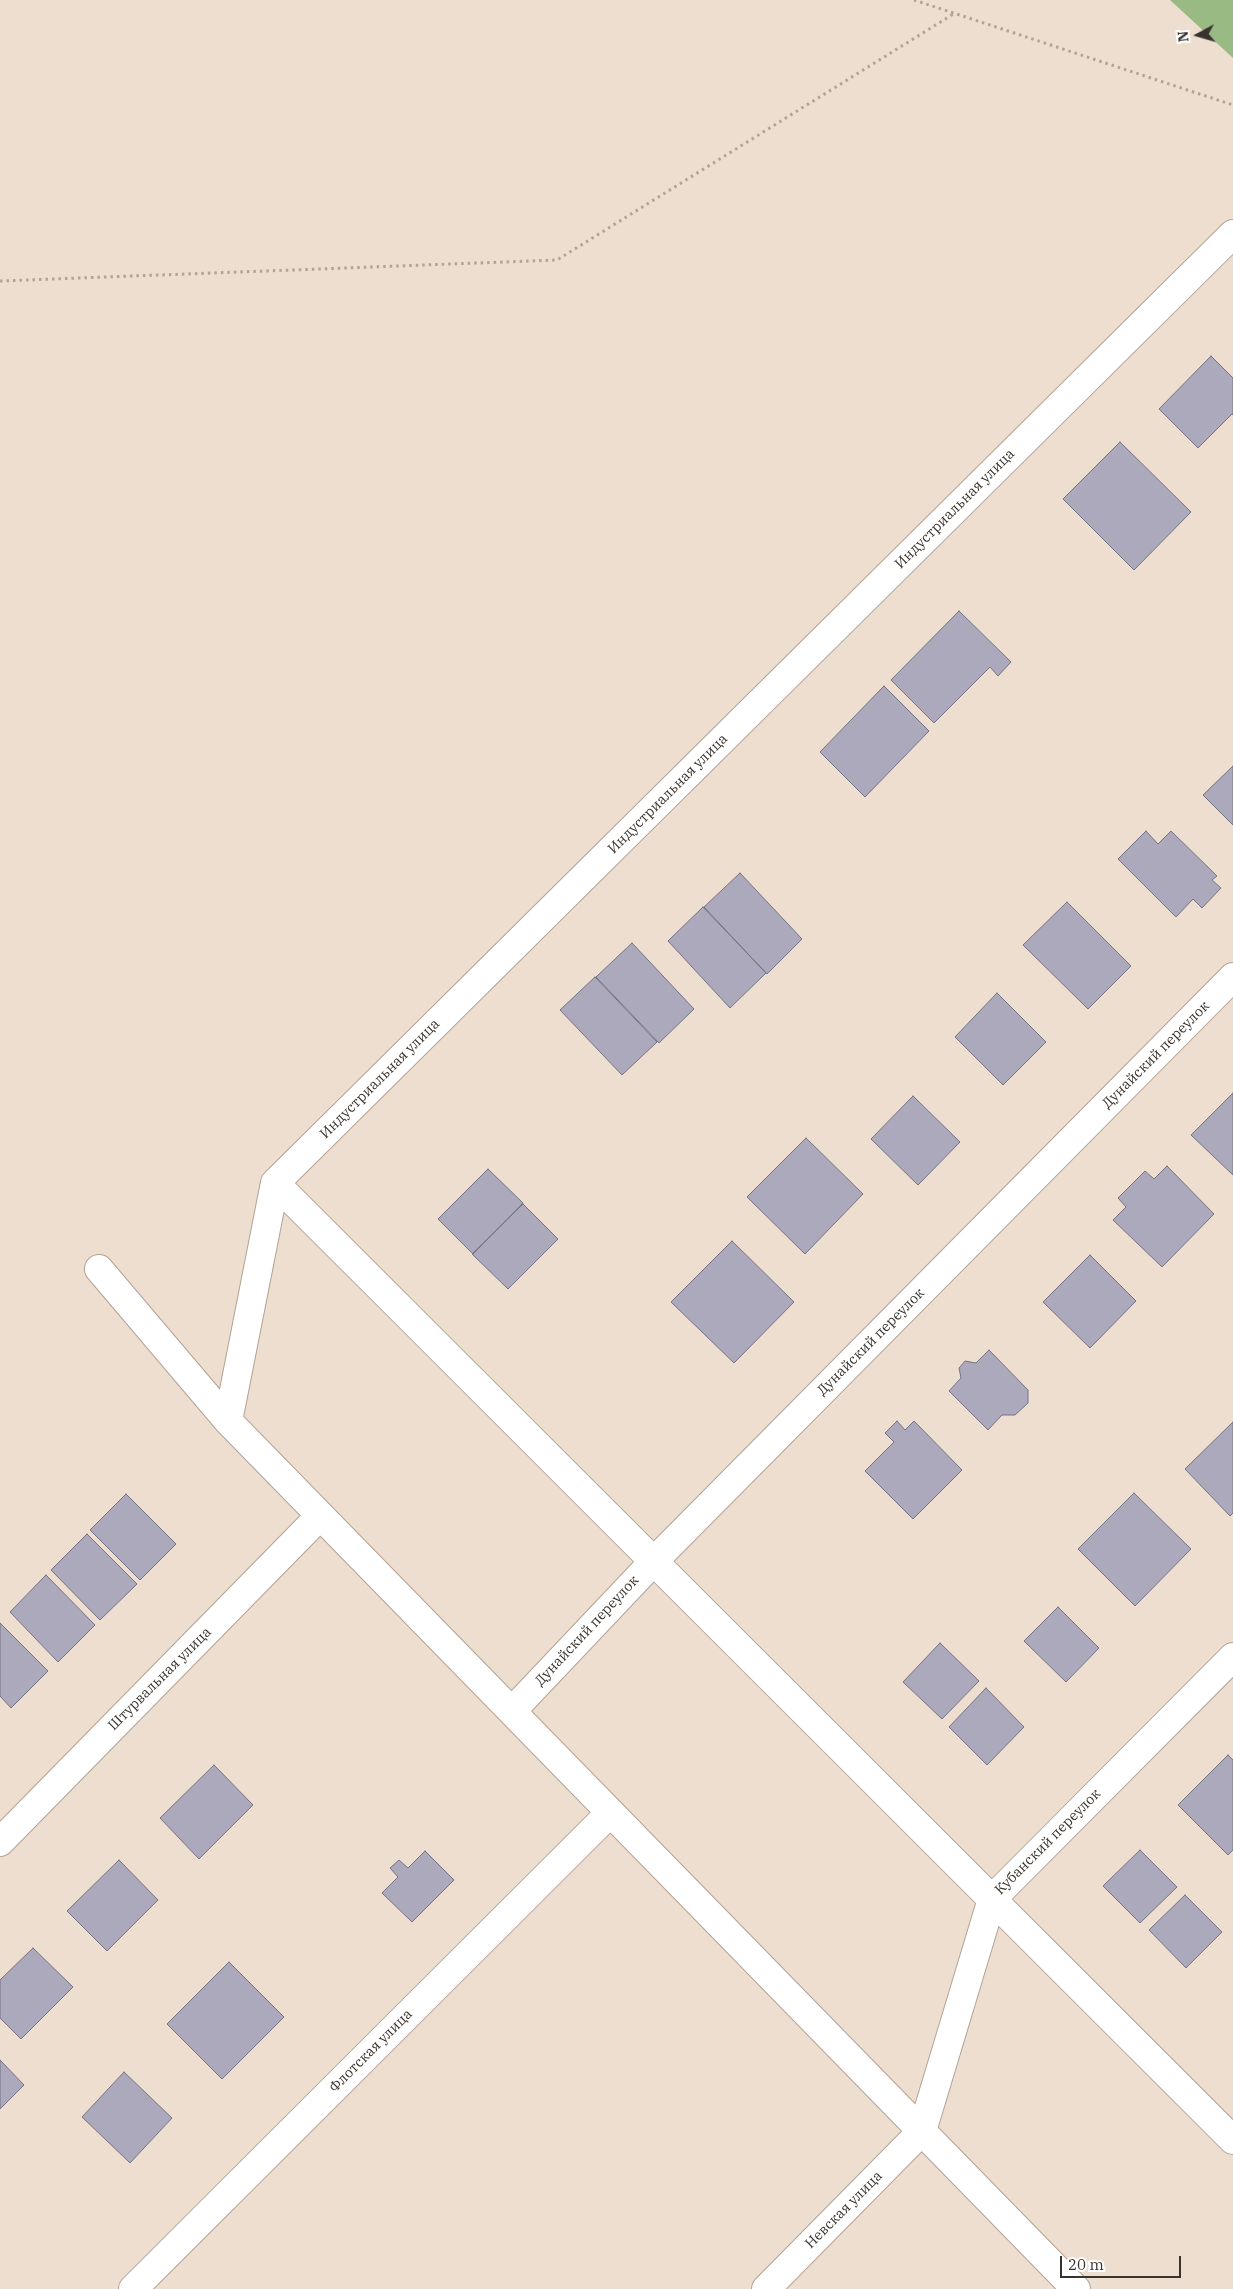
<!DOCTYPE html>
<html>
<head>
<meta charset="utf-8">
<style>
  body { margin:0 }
  #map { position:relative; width:1233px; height:2289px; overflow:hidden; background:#eddecf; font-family:"IBM Plex Serif",serif }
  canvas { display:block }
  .north { position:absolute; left:1173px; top:10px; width:50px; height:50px; -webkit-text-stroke:4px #fff; paint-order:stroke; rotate:264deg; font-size:14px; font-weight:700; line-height:20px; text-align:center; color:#39332d }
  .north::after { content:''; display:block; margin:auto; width:18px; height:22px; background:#39332d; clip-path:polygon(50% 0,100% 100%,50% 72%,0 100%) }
  .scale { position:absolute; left:1060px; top:2256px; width:121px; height:22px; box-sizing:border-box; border:2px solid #39332d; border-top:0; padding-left:6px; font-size:15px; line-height:18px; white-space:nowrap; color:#39332d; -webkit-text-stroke:4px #fff; paint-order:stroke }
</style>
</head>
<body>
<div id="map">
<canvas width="1233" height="2289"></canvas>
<div class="north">N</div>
<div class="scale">20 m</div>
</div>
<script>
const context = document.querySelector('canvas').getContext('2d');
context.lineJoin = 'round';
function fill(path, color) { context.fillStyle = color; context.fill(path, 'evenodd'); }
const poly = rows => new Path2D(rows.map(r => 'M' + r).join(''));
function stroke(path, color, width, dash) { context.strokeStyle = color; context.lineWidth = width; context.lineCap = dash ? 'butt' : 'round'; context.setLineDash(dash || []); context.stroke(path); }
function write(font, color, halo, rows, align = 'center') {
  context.font = font + ' "IBM Plex Serif",serif'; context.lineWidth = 4.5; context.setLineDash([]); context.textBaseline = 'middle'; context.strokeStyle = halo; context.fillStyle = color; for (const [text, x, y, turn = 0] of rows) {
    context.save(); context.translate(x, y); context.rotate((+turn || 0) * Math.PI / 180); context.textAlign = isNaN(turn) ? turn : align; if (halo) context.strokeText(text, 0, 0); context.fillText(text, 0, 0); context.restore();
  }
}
fill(poly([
  [1170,0,1233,0,1233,58]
]), '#9aba84');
const building = poly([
  [1211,356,1233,378,1233,415,1232,414,1198,448,1159,409,1211,356],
  [1120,442,1191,512,1134,570,1063,499,1120,442],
  [959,611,1011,662,998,676,990,667,934,723,891,680,959,611],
  [884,686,929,731,865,797,820,752,884,686],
  [1233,766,1233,825,1203,795,1233,766],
  [1146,831,1158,844,1171,831,1217,876,1212,880,1221,888,1202,908,1193,899,1176,917,1118,859,1146,831],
  [740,873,802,939,767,974,704,907,740,873],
  [1067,902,1131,966,1088,1009,1023,945,1067,902],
  [703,907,766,973,730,1008,668,941,703,907],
  [632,943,694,1009,659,1043,596,977,632,943],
  [595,977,657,1042,622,1075,560,1010,595,977],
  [997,993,1046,1042,1003,1085,955,1037,997,993],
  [1233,1093,1233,1175,1191,1135,1233,1093],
  [913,1096,960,1142,918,1185,871,1139,913,1096],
  [806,1138,863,1194,805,1254,747,1197,806,1138],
  [1167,1166,1214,1214,1162,1267,1113,1220,1126,1207,1118,1198,1145,1171,1154,1179,1167,1166],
  [488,1169,523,1203,473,1254,438,1219,488,1169],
  [523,1204,558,1239,508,1289,472,1254,523,1204],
  [732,1241,794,1302,734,1363,671,1302,732,1241],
  [1090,1255,1136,1301,1090,1348,1043,1302,1090,1255],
  [989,1350,1028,1390,1028,1403,1015,1415,1002,1415,988,1430,949,1391,961,1378,959,1368,965,1361,976,1363,989,1350],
  [897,1421,905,1430,914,1421,962,1470,913,1519,865,1471,894,1442,885,1433,897,1421],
  [1233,1422,1233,1513,1230,1516,1185,1469,1233,1422],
  [1134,1493,1191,1549,1135,1606,1078,1549,1134,1493],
  [126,1494,176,1544,140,1580,90,1530,126,1494],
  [87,1534,137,1584,100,1620,51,1570,87,1534],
  [46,1575,95,1625,58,1662,10,1612,46,1575],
  [1058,1607,1099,1648,1066,1682,1024,1641,1058,1607],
  [0,1623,48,1671,11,1708,0,1696,0,1623],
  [940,1643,979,1681,942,1719,903,1682,940,1643],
  [986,1688,1024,1727,987,1765,949,1727,986,1688],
  [1228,1755,1233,1760,1233,1850,1228,1855,1178,1805,1228,1755],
  [214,1765,253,1805,199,1859,160,1818,214,1765],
  [1140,1850,1177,1887,1140,1923,1103,1886,1140,1850],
  [425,1851,454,1880,412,1922,382,1893,398,1877,390,1868,399,1860,408,1868,425,1851],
  [119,1860,158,1900,107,1951,67,1911,119,1860],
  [1185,1895,1222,1932,1186,1968,1149,1930,1185,1895],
  [33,1948,73,1987,21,2039,0,2018,0,1980,33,1948],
  [229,1962,284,2017,222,2079,167,2024,229,1962],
  [0,2060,24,2085,0,2109,0,2060],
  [124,2072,172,2118,130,2163,82,2117,124,2072]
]);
fill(building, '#aba9bb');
stroke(building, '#747384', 1);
const street = poly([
  [275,1183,1233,2140],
  [99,1269,228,1421,1076,2289],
  [228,1421,275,1183,1233,234],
  [512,1711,654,1561,1233,977],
  [0,1842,320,1516],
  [133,2289,610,1813],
  [766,2289,922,2131,992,1899,1233,1657]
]);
stroke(street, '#b2a395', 30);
stroke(poly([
  [914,0,1233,105],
  [0,281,557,260,955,13]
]), '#b0a498', 3, [2.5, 4]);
stroke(street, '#fff', 28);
write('14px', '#39332d', '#fff', [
  ["Индустриальная улица",955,509,-45],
  ["Индустриальная улица",668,794,-45],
  ["Дунайский переулок",1156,1055,-45],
  ["Индустриальная улица",380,1079,-45],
  ["Дунайский переулок",871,1342,-45],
  ["Дунайский переулок",587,1631,-47],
  ["Штурвальная улица",160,1679,-45],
  ["Кубанский переулок",1048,1842,-45],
  ["Флотская улица",371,2051,-45],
  ["Невская улица",844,2210,-45]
]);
</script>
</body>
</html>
